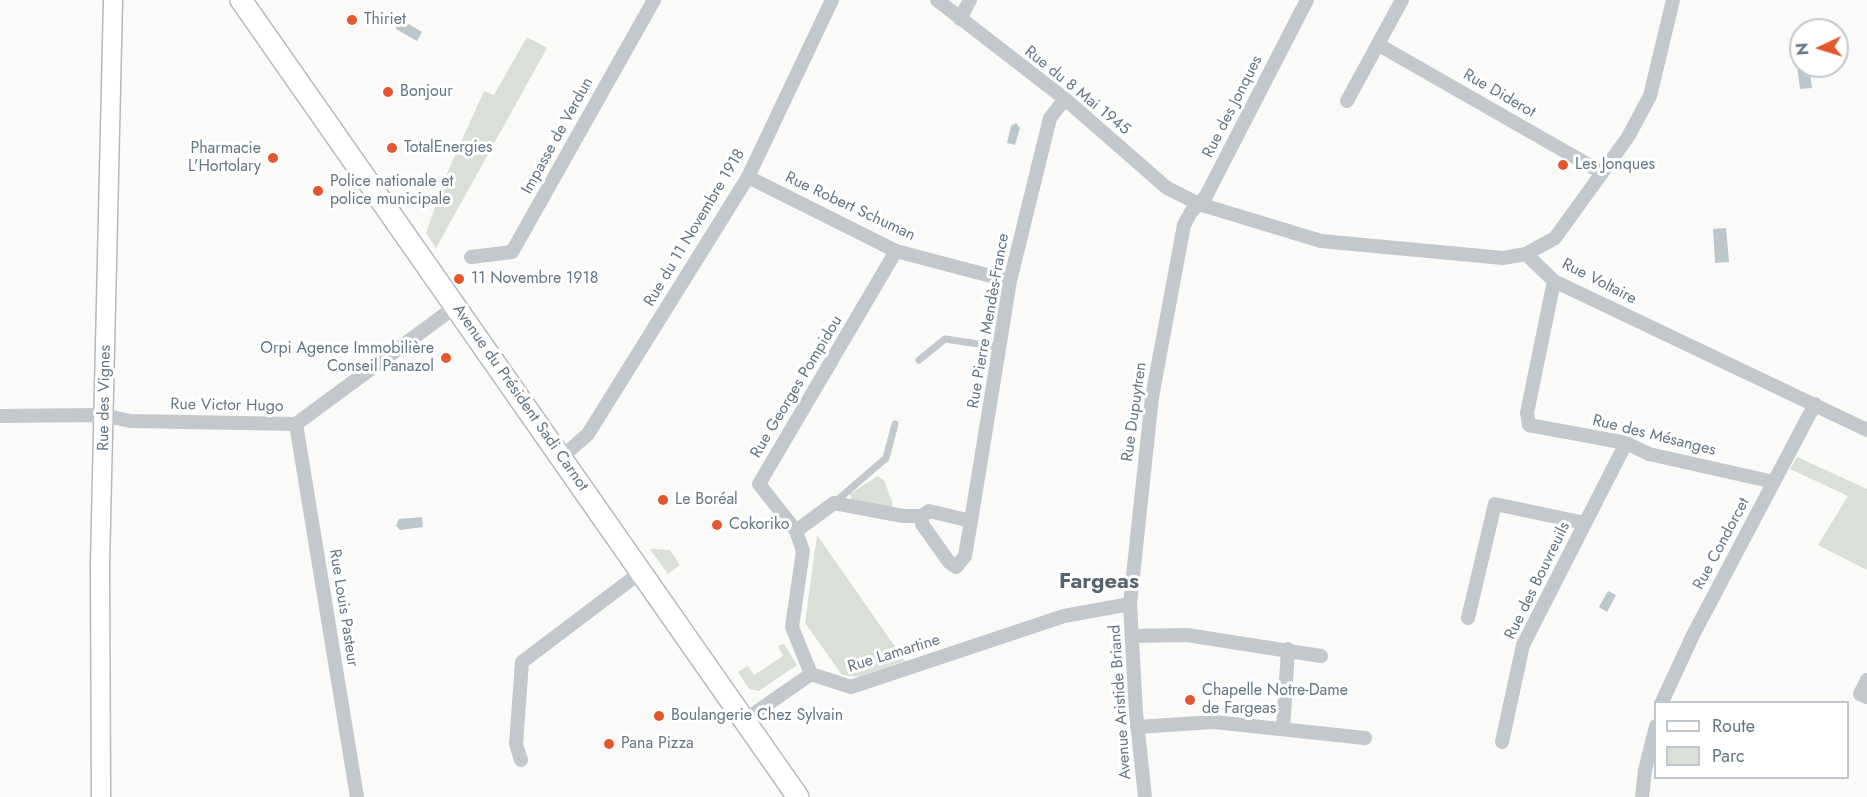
<!DOCTYPE html>
<html>
<head>
<meta charset="utf-8">
<style>
  body { margin:0 }
  #map { position:relative; width:1867px; height:797px; overflow:hidden; background:#fafaf8; font-family:Jost,sans-serif }
  canvas { display:block }
  .legend { position:absolute; left:1654px; top:701px; width:195px; height:78px; box-sizing:border-box; background:#fff; border:2px solid #c1c8cd; margin:0; padding:8px 10px; list-style:none; font-size:18px; color:#657683 }
  .legend li { display:flex; align-items:center; gap:12px; height:30px }
  .legend b { width:30px; border:2px solid #c1c8cd }
  .north { position:absolute; left:1789px; top:18px; width:60px; height:60px; box-sizing:border-box; background:#fff; border:2px solid #c1c8cd; border-radius:50%; rotate:266deg; font-size:16px; font-weight:700; line-height:24px; text-align:center; color:#657683 }
  .north::after { content:''; display:block; margin:auto; width:21px; height:27px; background:#e4572e; clip-path:polygon(50% 0,100% 100%,50% 72%,0 100%) }
</style>
</head>
<body>
<div id="map">
<canvas width="1867" height="797"></canvas>
<ul class="legend">
<li><b style="height:8px;background:#fff"></b>Route</li>
<li><b style="height:16px;background:#dadfd7"></b>Parc</li>
</ul>
<div class="north">N</div>
</div>
<script>
const context = document.querySelector('canvas').getContext('2d');
context.lineJoin = 'round';
function fill(path, color) { context.fillStyle = color; context.fill(path, 'evenodd'); }
const poly = rows => new Path2D(rows.map(r => 'M' + r).join(''));
function stroke(path, color, width, dash) { context.strokeStyle = color; context.lineWidth = width; context.lineCap = dash ? 'butt' : 'round'; context.setLineDash(dash || []); context.stroke(path); }
function write(font, color, halo, rows, align = 'center') {
  context.font = font + ' Jost,sans-serif'; context.lineWidth = 6; context.setLineDash([]); context.textBaseline = 'middle'; context.strokeStyle = halo; context.fillStyle = color; for (const [text, x, y, turn = 0] of rows) {
    context.save(); context.translate(x, y); context.rotate((+turn || 0) * Math.PI / 180); context.textAlign = isNaN(turn) ? turn : align; if (halo) context.strokeText(text, 0, 0); context.fillText(text, 0, 0); context.restore();
  }
}
fill(poly([
  [527,37,547,48,436,248,426,233,448,171,484,91,494,95],
  [1797,457,1867,489,1867,570,1818,545,1848,496,1790,469],
  [878,476,884,480,893,504,891,508,852,500,850,494],
  [817,535,905,661,859,677,842,675,805,623],
  [650,549,670,550,680,565,668,574],
  [784,644,797,665,759,691,749,689,738,672,748,666,754,675,783,656,778,646]
]), '#dadfd7');
fill(poly([
  [402,20,422,32,417,41,396,29,396,23],
  [1797,66,1809,66,1812,88,1800,89],
  [1016,123,1020,128,1015,145,1007,143,1011,126],
  [1726,228,1729,262,1715,263,1713,229],
  [422,517,423,527,400,530,396,526,399,519],
  [1608,591,1616,595,1607,612,1599,607]
]), '#bbc7cb');
const secondary = poly([
  [101,797,100,564,113,0]
]);
const primary = poly([
  [241,0,798,797]
]);
stroke(secondary, '#b3babf', 21);
stroke(primary, '#b5babe', 24);
stroke(poly([
  [919,360,945,339,999,347],
  [834,503,886,458,895,424]
]), '#c3c8cc', 7);
stroke(poly([
  [937,0,1065,99,1167,188,1199,204,1321,241,1503,258,1526,254,1555,238,1628,137,1650,96,1673,0],
  [960,19,970,0],
  [1379,45,1601,172],
  [1347,101,1402,0],
  [748,177,896,251,1010,281],
  [1526,254,1554,281,1867,430],
  [471,257,512,252,654,0],
  [1554,281,1527,413,1529,425,1626,443,1649,454,1774,482],
  [0,416,103,415,130,421,296,424,455,307],
  [296,424,357,797],
  [561,458,588,434,748,177,832,0],
  [971,521,929,511,922,516,922,524,949,562,956,567,965,556,971,521,1010,281,1050,118,1065,99],
  [796,531,834,503,903,516,922,516],
  [1468,618,1495,504,1585,523],
  [1132,636,1187,635,1321,656],
  [811,674,792,627,803,551,796,531,759,484,896,251],
  [1867,680,1860,694,1867,697],
  [1662,702,1693,635,1815,404],
  [745,720,811,674,851,687,1064,616,1130,604],
  [1137,727,1214,722,1365,738],
  [1283,729,1288,649],
  [1502,742,1523,645,1626,443],
  [521,760,516,744,522,662,641,572],
  [1145,797,1136,713,1130,604,1152,397,1184,225,1191,212,1206,196,1307,0],
  [1642,797,1645,770,1656,726]
]), '#c3c8cc', 14);
stroke(secondary, '#fff', 18);
stroke(primary, '#fff', 21);
for (const [x, y, r, color] of [
  [352,20,6,"#e4572e"],
  [388,92,6,"#e4572e"],
  [392,148,6,"#e4572e"],
  [273,158,6,"#e4572e"],
  [1563,165,6,"#e4572e"],
  [318,191,6,"#e4572e"],
  [459,279,6,"#e4572e"],
  [446,358,6,"#e4572e"],
  [663,500,6,"#e4572e"],
  [717,525,6,"#e4572e"],
  [1190,700,6,"#e4572e"],
  [659,716,6,"#e4572e"],
  [609,744,6,"#e4572e"]
]) { const dot = new Path2D(); dot.arc(x, y, r, 0, 2 * Math.PI); context.fillStyle = color; context.fill(dot); stroke(dot, '#fff', 2); }
write('16px', '#657683', '#fff', [
  ["Thiriet",364,20],
  ["Bonjour",400,92],
  ["TotalEnergies",404,148],
  ["Pharmacie",261,149,"right"],
  ["L'Hortolary",261,167,"right"],
  ["Les Jonques",1575,165],
  ["Police nationale et",330,182],
  ["police municipale",330,200],
  ["11 Novembre 1918",471,279],
  ["Orpi Agence Immobilière",434,349,"right"],
  ["Conseil Panazol",434,367,"right"],
  ["Le Boréal",675,500],
  ["Cokoriko",729,525],
  ["Chapelle Notre-Dame",1202,691],
  ["de Fargeas",1202,709],
  ["Boulangerie Chez Sylvain",671,716],
  ["Pana Pizza",621,744]
], 'left');
write('16px', '#657683', '#fff', [
  ["Rue du 8 Mai 1945",1077,91,39],
  ["Rue Diderot",1499,94,30],
  ["Rue des Jonques",1233,107,-63],
  ["Impasse de Verdun",558,136,-61],
  ["Rue Robert Schuman",850,207,25],
  ["Rue du 11 Novembre 1918",695,228,-59],
  ["Rue Voltaire",1599,282,27],
  ["Rue Pierre Mendès-France",989,321,-80],
  ["Rue Georges Pompidou",797,387,-59],
  ["Rue des Vignes",105,398,-89],
  ["Avenue du Président Sadi Carnot",520,398,55],
  ["Rue Victor Hugo",227,406,1],
  ["Rue Dupuytren",1135,412,-82],
  ["Rue des Mésanges",1654,436,14],
  ["Rue Condorcet",1722,544,-62],
  ["Rue des Bouvreuils",1538,581,-64],
  ["Rue Louis Pasteur",343,608,81],
  ["Rue Lamartine",894,654,-17],
  ["Avenue Aristide Briand",1121,702,-94]
]);
write('bold 22px', '#57646e', '#fff', [
  ["Fargeas",1099,583]
]);
</script>
</body>
</html>
